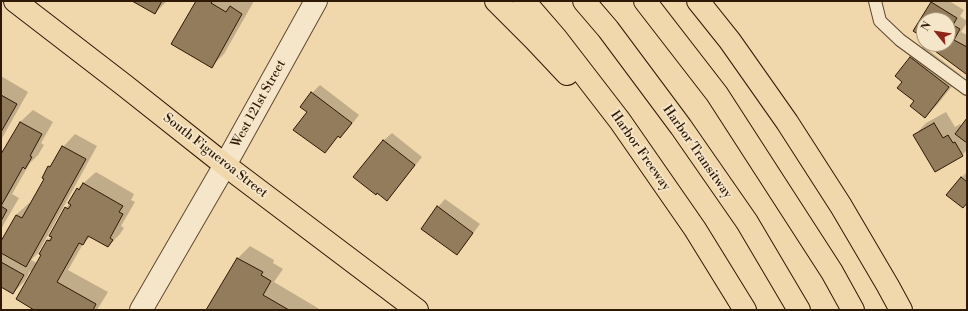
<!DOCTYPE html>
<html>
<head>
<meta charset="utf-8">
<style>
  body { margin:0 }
  #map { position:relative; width:968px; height:311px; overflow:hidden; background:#f1d8ac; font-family:"Libre Bodoni",serif }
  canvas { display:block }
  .frame { position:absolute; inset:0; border:2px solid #2e1806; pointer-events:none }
  .north { position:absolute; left:916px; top:12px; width:40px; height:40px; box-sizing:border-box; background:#f6e6c9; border:1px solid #a6947b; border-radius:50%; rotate:300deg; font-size:11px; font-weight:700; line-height:16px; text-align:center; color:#2e1806 }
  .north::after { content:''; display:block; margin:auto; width:14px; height:18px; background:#8f2418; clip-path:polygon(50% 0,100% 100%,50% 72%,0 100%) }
</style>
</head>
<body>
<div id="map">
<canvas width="968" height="311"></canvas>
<div class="frame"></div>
<div class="north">N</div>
</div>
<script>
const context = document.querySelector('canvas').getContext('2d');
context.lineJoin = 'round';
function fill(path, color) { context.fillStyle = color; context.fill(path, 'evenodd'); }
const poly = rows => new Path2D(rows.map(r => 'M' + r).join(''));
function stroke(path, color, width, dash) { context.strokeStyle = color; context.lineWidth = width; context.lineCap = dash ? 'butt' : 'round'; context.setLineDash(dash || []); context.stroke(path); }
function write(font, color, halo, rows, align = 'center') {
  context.font = font + ' "Libre Bodoni",serif'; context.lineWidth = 3.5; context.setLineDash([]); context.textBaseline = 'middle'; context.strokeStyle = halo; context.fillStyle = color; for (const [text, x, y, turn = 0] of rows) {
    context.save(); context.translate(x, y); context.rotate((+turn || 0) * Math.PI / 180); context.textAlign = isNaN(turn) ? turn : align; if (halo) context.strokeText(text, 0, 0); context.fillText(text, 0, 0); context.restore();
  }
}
fill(poly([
  [134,1,167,1,155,13],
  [197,1,254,1,224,54,212,66],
  [933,1,949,1,964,10,960,16,965,20,967,17,967,25,966,24,961,32,967,35,967,71,936,44,948,44,948,20,924,20,924,37,914,31],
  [923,46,961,75,937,105,925,117,903,81,911,58],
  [1,76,28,92,1,140],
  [320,85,359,115,348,129,340,137,339,136,325,152,308,112,312,93],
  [33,110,53,122,41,143,44,145,38,155,30,163,12,194,19,198,1,229,1,156,20,122],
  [946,112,955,127,960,124,962,126,967,119,967,150,962,155,914,136,926,123],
  [392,133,422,157,394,192,387,199,355,177,384,140],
  [75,134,97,146,38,253,31,260,37,263,42,255,40,254,48,240,52,236,51,235,66,208,70,203,77,189,96,172,134,194,131,200,135,202,121,226,124,228,120,234,108,246,91,236,83,244,68,270,108,292,97,310,36,310,32,272,30,271,25,281,13,293,1,286,1,243,16,215,29,203,31,204,45,179,49,167,55,160,63,147],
  [967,172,967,202,961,178],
  [445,199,480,224,464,246,457,254,438,207],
  [250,246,274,260,273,263,283,269,274,282,321,310,207,310,238,258]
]), '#0003');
const building = poly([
  [132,1,162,1,155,14,132,1],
  [196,1,213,1,211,3,226,12,230,6,242,14,212,68,171,44,196,1],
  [931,2,957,18,953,25,960,29,954,40,967,47,967,71,966,74,935,51,938,47,934,44,948,44,948,20,924,20,924,38,913,31,931,2],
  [910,57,949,87,925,118,910,106,914,101,897,88,902,82,895,76,910,57],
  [311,92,352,123,340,138,338,136,325,153,293,130,307,112,300,107,311,92],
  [1,95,17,104,1,132,1,95],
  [967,118,967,143,955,134,967,118],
  [20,122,42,134,30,156,32,157,25,169,23,167,1,206,1,154,20,122],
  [934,123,943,138,948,135,953,143,955,142,963,156,935,172,913,135,934,123],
  [383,140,415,165,387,201,377,193,376,195,353,177,383,140],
  [62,146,86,159,26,267,1,253,1,241,16,215,22,218,44,179,42,178,48,166,50,167,62,146],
  [961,177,967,182,967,203,963,208,946,195,961,177],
  [83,183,123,206,119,212,123,214,110,238,113,240,108,247,88,236,83,245,79,243,57,282,96,304,93,310,34,310,16,299,41,255,39,254,47,240,50,241,52,237,49,236,65,207,68,209,71,205,68,203,77,188,79,190,83,183],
  [1,206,7,210,1,221,1,206],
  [437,206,473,233,457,255,421,229,437,206],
  [237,258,263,272,261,275,271,281,263,295,289,310,206,310,237,258],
  [1,262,24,275,13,294,1,287,1,262]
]);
fill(building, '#937c5c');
stroke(building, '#2e1806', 1);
const lane = poly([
  [875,1,880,21,900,40,967,89]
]);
const street = poly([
  [141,310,225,165,316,1]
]);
const primary = poly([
  [15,1,124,85,225,165,417,310]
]);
const highway = poly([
  [496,1,535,40,567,74],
  [524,1,556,38,620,121,695,229,745,310],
  [584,1,608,29,681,127,747,222,799,310],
  [645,1,717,94,832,272,853,310],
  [698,1,730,41,787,122,841,206,888,286,901,310]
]);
stroke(lane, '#5f4830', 14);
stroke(street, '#5f4830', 24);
stroke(primary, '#2e1806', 24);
stroke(highway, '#2e1806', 24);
stroke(lane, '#f6e6c9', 12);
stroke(street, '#f6e6c9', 22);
stroke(primary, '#f1d8ac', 22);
stroke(highway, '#f1d8ac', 22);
write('13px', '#2e1806', '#f6e6c9', [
  ["West 121st Street",259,104,-61],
  ["Harbor Freeway",640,151,55],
  ["Harbor Transitway",697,152,55],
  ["South Figueroa Street",215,156,38]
]);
</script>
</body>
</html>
